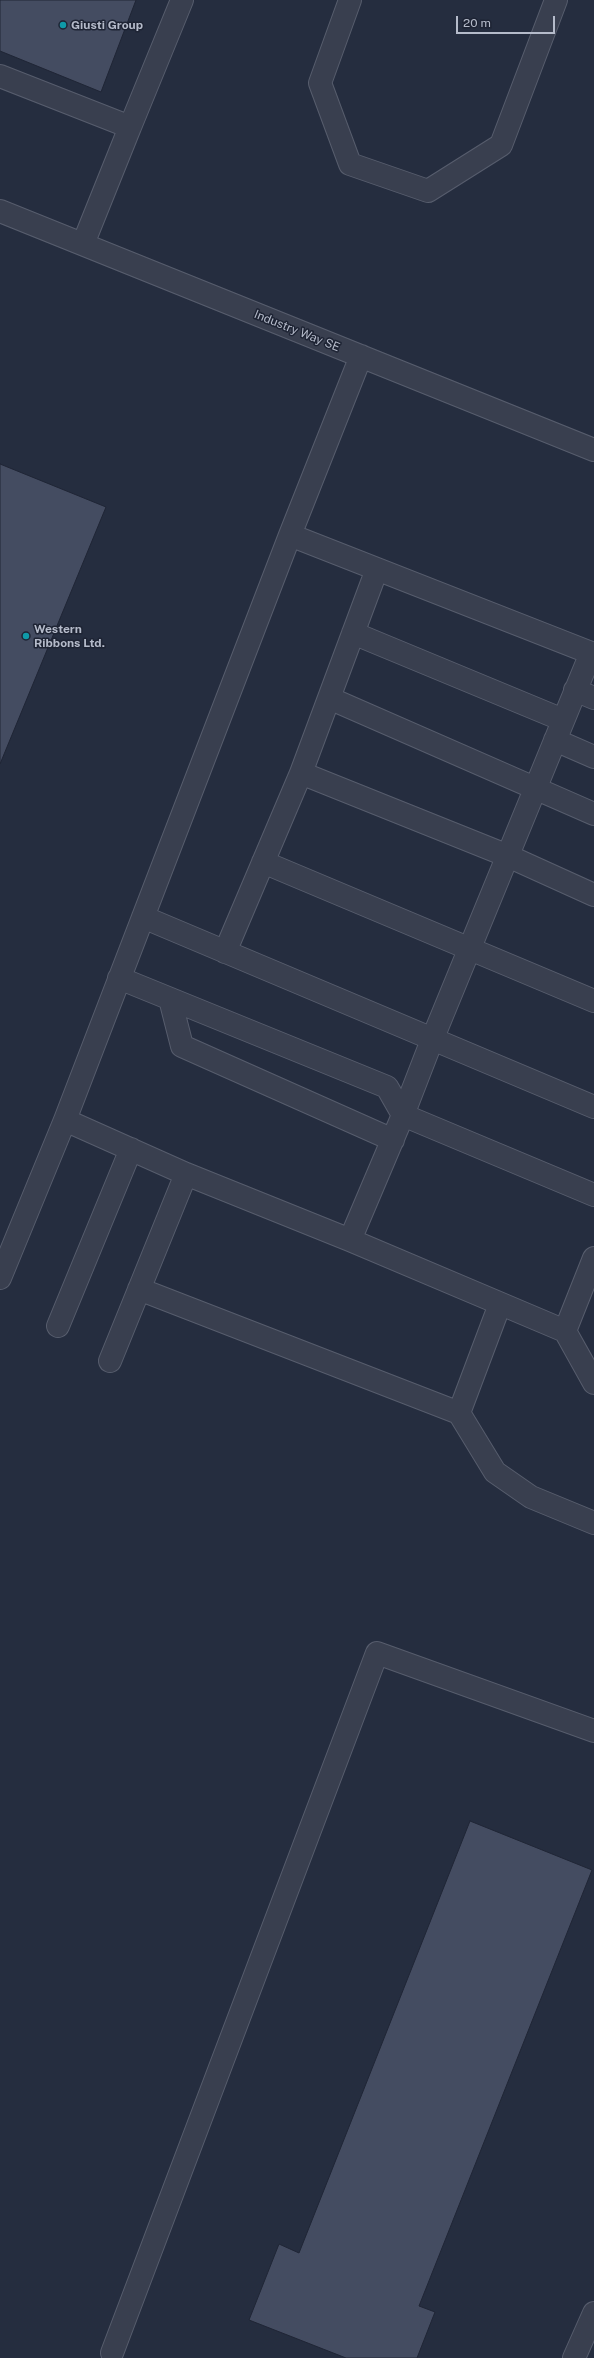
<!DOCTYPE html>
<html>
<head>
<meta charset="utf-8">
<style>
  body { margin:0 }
  #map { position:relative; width:594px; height:2358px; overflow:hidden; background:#252d3f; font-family:"Public Sans",sans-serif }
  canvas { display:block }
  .scale { position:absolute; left:456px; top:16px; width:99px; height:18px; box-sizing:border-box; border:2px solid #b5bbca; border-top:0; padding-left:5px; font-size:12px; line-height:14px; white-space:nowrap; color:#b5bbca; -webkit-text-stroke:3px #1e2434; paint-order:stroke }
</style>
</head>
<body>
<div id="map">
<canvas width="594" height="2358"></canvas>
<div class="scale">20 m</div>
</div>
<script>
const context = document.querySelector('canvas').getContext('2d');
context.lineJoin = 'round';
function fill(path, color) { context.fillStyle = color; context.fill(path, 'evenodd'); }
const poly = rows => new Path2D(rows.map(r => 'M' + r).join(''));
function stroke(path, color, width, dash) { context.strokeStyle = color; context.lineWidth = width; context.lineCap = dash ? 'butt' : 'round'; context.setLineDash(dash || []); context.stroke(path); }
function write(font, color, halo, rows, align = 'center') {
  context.font = font + ' "Public Sans",sans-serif'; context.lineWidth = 3; context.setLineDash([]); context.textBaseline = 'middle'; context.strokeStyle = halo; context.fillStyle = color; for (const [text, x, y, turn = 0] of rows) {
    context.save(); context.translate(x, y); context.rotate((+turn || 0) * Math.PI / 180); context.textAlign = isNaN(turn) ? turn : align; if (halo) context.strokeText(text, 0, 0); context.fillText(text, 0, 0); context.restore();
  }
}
const building = poly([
  [0,0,136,0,101,92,0,51,0,0],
  [0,464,106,507,0,764,0,464],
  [470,1821,592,1870,419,2306,435,2312,417,2358,346,2358,249,2320,279,2244,299,2253,470,1821]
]);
fill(building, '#444c61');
stroke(building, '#202636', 1);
const minor = poly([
  [350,0,320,83,350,164,428,191,501,145,556,0],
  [0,76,130,127,83,244],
  [130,127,182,0],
  [0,211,594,450],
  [361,356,290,535,65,1120,186,1174,350,1240,565,1331,594,1258],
  [290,535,591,653,432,1040,403,1115,350,1240],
  [377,569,301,773,508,856,594,895],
  [353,633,563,720],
  [575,690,594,698],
  [329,698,594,814],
  [555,740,594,757],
  [263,862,594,1001],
  [143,917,594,1107],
  [225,952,301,773],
  [119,978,387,1087,403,1115,594,1195],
  [170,999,182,1046,393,1140],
  [0,1278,65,1120],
  [139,1289,459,1413,500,1304],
  [58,1326,131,1149],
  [565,1331,594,1383],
  [110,1361,186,1174],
  [459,1413,495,1472,531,1497,594,1523],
  [112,2353,377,1653,594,1731],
  [574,2358,594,2313]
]);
stroke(minor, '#575d6d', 24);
stroke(minor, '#393f4f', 22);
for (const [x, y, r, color] of [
  [63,25,4,"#0f9aa8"],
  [26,636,4,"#0f9aa8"]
]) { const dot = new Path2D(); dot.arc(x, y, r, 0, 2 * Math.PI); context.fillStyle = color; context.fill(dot); stroke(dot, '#1e2434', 1.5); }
write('bold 12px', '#b5bbca', '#1e2434', [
  ["Giusti Group",71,25],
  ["Western",34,629],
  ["Ribbons Ltd.",34,643]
], 'left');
write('12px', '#b5bbca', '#1e2434', [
  ["Industry Way SE",297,331,22]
]);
</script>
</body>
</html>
